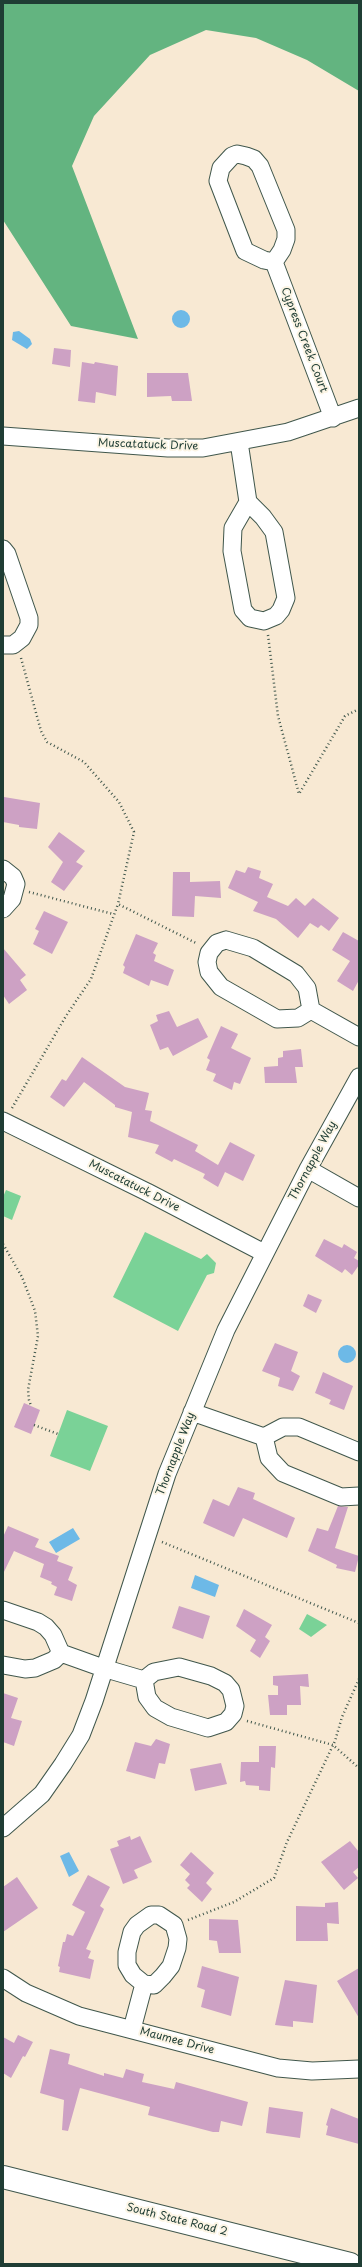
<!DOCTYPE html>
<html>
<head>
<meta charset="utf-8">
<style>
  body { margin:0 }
  #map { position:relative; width:362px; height:2267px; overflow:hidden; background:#f8e9d3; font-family:"Playpen Sans",sans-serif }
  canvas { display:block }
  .frame { position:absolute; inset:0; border:4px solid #1f3d34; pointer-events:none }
</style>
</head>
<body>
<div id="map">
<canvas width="362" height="2267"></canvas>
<div class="frame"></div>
</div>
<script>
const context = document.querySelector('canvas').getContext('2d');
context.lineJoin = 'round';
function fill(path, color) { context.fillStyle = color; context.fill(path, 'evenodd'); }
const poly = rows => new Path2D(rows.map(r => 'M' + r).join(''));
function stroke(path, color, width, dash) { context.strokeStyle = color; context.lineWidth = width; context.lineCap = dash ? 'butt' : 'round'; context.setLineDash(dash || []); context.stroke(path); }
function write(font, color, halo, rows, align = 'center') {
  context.font = font + ' "Playpen Sans",sans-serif'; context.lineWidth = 4; context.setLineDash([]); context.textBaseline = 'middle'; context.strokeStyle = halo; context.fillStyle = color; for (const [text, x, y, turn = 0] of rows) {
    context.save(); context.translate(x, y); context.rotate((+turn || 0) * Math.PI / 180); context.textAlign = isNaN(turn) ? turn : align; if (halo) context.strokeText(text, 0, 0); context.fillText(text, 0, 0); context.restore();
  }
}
fill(poly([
  [6,1190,21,1196,12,1220,3,1216,3,1197],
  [145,1232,201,1259,207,1254,216,1263,214,1273,207,1275,178,1331,113,1297],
  [67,1410,108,1426,90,1471,50,1456],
  [307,1614,327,1625,311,1637,299,1629]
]), '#7ad297');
fill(poly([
  [3,3,359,3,359,91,307,60,256,38,206,30,150,55,94,116,72,166,138,339,71,326,3,220]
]), '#63b480');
fill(poly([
  '172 319a9 9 0 1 1 18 0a9 9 0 1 1-18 0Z',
  [19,331,30,339,32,344,27,349,12,340,13,332],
  '338 1354a9 9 0 1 1 18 0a9 9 0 1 1-18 0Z',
  [73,1528,80,1539,56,1553,49,1542],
  [195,1575,219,1585,215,1597,191,1588],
  [69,1852,79,1871,69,1877,60,1856]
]), '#6db9e7');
fill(poly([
  [54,348,71,350,70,367,52,364],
  [82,362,94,364,95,362,118,366,116,396,96,392,95,403,78,401],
  [147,373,188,373,192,401,172,401,171,396,147,397],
  [4,797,40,803,37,829,19,827,19,825,3,822],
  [59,832,85,851,76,862,83,866,64,891,51,882,63,862,48,847],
  [248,867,261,871,259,878,273,884,267,897,288,906,296,898,305,906,313,898,339,918,329,931,321,925,318,928,310,923,298,938,276,919,253,911,258,902,228,888,236,870,245,873],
  [173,872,190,872,190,882,220,881,221,898,195,896,194,917,172,916],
  [44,911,68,922,52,954,33,944,39,931,35,929],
  [343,932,359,941,359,980,353,991,337,981,350,961,332,950],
  [136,934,158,943,153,953,156,955,154,961,174,970,168,986,151,980,149,986,123,973,125,967,123,965],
  [3,948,26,975,20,980,27,990,9,1004,3,995],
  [169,1011,177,1027,198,1018,208,1037,173,1056,168,1047,160,1050,150,1025,158,1021,156,1015],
  [221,1026,238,1034,231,1048,251,1058,240,1084,234,1082,232,1090,213,1081,216,1074,206,1070,210,1060,207,1058],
  [301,1049,303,1067,295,1067,297,1083,265,1083,264,1067,278,1066,278,1058,283,1057,283,1051],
  [82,1057,125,1087,149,1093,145,1110,152,1111,150,1121,198,1145,195,1151,218,1165,230,1142,255,1155,243,1181,225,1172,218,1187,203,1178,205,1174,174,1159,172,1162,155,1153,159,1145,128,1137,132,1112,115,1107,115,1105,84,1082,64,1107,50,1097,62,1079,66,1081],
  [324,1239,342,1248,344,1244,357,1252,354,1258,359,1261,359,1265,352,1275,345,1269,342,1273,315,1256],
  [308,1294,322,1300,316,1313,303,1306],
  [275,1343,298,1352,291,1371,300,1376,293,1391,278,1386,280,1378,262,1371],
  [323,1372,353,1386,344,1410,329,1404,331,1400,315,1393],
  [24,1403,40,1410,31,1434,14,1427],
  [238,1487,255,1493,253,1499,295,1518,287,1538,243,1518,234,1537,203,1523,213,1499,229,1506],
  [338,1506,348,1507,335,1548,359,1556,355,1572,336,1568,337,1565,308,1551,317,1528,328,1531],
  [8,1526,39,1539,35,1547,59,1556,57,1561,73,1567,68,1580,77,1585,72,1601,54,1595,57,1587,51,1584,52,1582,40,1577,44,1564,14,1551,3,1574,3,1537],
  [179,1606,210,1616,203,1639,172,1628],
  [244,1609,272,1625,265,1637,270,1641,260,1658,250,1651,256,1640,236,1626],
  [308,1674,309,1687,300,1686,301,1705,287,1705,287,1715,270,1715,268,1695,278,1695,278,1686,273,1685,273,1676],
  [3,1693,18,1698,11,1718,22,1721,14,1746,3,1742],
  [156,1739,170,1744,165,1764,159,1763,155,1779,126,1771,135,1742,151,1746],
  [259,1746,276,1746,275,1768,271,1767,270,1791,259,1790,259,1786,246,1785,245,1781,240,1782,241,1762,259,1762],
  [221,1763,227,1784,195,1791,190,1769],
  [130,1836,131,1840,140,1836,152,1862,134,1870,138,1878,123,1884,110,1849,119,1846,117,1841],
  [350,1841,359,1852,359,1867,353,1872,358,1878,344,1890,321,1862],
  [191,1852,214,1873,206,1883,212,1889,202,1902,187,1888,190,1885,185,1880,190,1874,180,1865],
  [88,1875,110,1887,100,1906,104,1909,86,1949,91,1951,88,1958,94,1960,90,1979,59,1972,60,1967,58,1966,63,1942,65,1942,67,1934,73,1936,85,1912,72,1905],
  [17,1877,38,1908,3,1932,3,1887],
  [338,1902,339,1924,327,1923,328,1941,296,1941,296,1906,325,1907,325,1903],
  [209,1919,238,1920,241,1953,219,1953,217,1941,209,1940],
  [202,1966,239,1977,231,2016,201,2007,205,1990,197,1987],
  [359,1968,359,2018,337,1981],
  [285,1980,317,1985,313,2023,293,2021,293,2027,275,2025],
  [18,2035,33,2042,25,2057,23,2056,11,2078,3,2073,3,2037,14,2043],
  [50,2049,70,2054,68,2064,104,2076,104,2073,123,2078,126,2069,144,2074,142,2082,174,2089,176,2082,248,2102,242,2126,221,2121,219,2132,213,2132,148,2115,150,2107,80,2088,68,2131,62,2130,64,2100,40,2093],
  [269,2107,303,2112,300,2138,266,2133],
  [331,2108,359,2119,359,2144,326,2135,328,2126,326,2125]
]), '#cda1c4');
const street = poly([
  [274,262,264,260,245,251,218,181,221,168,232,156,237,154,246,156,254,159,260,166,286,230,286,239,282,250,274,262,333,418],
  [3,436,168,448,203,448,288,432,359,408],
  [239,442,248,502,233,528,232,551,243,610,250,618,264,621,276,616,281,610,286,598,274,532,263,517,248,502],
  [3,549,7,554,29,618,29,625,22,638,13,645,3,645],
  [3,869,13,877,16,884,12,899,3,909],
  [226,940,253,948,296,974,307,988,311,1010,298,1018,277,1019,221,987,209,972,207,962,209,953,217,943,226,940],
  [311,1010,359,1037],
  [3,1121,147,1192,264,1253],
  [308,1169,359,1198],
  [192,1412,264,1437,283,1427,299,1427,359,1452],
  [264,1437,269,1458,283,1473,341,1497,359,1496],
  [3,1610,38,1622,46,1627,53,1635,61,1653,103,1668,144,1680,154,1672,179,1667,211,1676,225,1683,231,1690,235,1706,233,1714,226,1722,208,1728,171,1717,155,1708,147,1697,144,1680],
  [3,1665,25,1669,35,1668,54,1660,61,1653],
  [3,1828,42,1794,63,1764,81,1735,94,1701,167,1474,226,1330,308,1169,359,1077],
  [3,1978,26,1993,79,2016,278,2068,312,2071,359,2069],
  [132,2029,144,1984,154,1985,163,1976,171,1966,177,1948,178,1939,174,1925,159,1915,151,1915,137,1925,132,1932,127,1952,127,1965,133,1975,144,1984]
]);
const secondary = poly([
  [3,2177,350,2264]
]);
stroke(street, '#40574c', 19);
stroke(secondary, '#40574c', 24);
stroke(poly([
  [268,635,278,716,299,794,345,716,359,709],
  [21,658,41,731,47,742,84,762,119,802,134,832,118,904,196,943],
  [29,892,113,914],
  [12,1108,66,1016,91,979,118,904],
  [3,1244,22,1277,35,1311,38,1336,28,1390,29,1400,31,1406],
  [34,1425,58,1434],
  [162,1542,359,1623],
  [247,1721,333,1745,359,1768],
  [188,1920,234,1902,274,1878,287,1842,335,1741,342,1717,359,1679]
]), '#40574c', 2.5, [1, 3]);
stroke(street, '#fff', 17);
stroke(secondary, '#fff', 22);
write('11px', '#1f3d34', '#fcf5e5', [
  ["Cypress Creek Court",304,340,69],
  ["Muscatatuck Drive",148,445,2],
  ["Thornapple Way",313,1161,-62],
  ["Muscatatuck Drive",134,1186,27],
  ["Thornapple Way",176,1454,-69],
  ["Maumee Drive",177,2041,15],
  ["South State Road 2",177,2220,14]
]);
</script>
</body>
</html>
